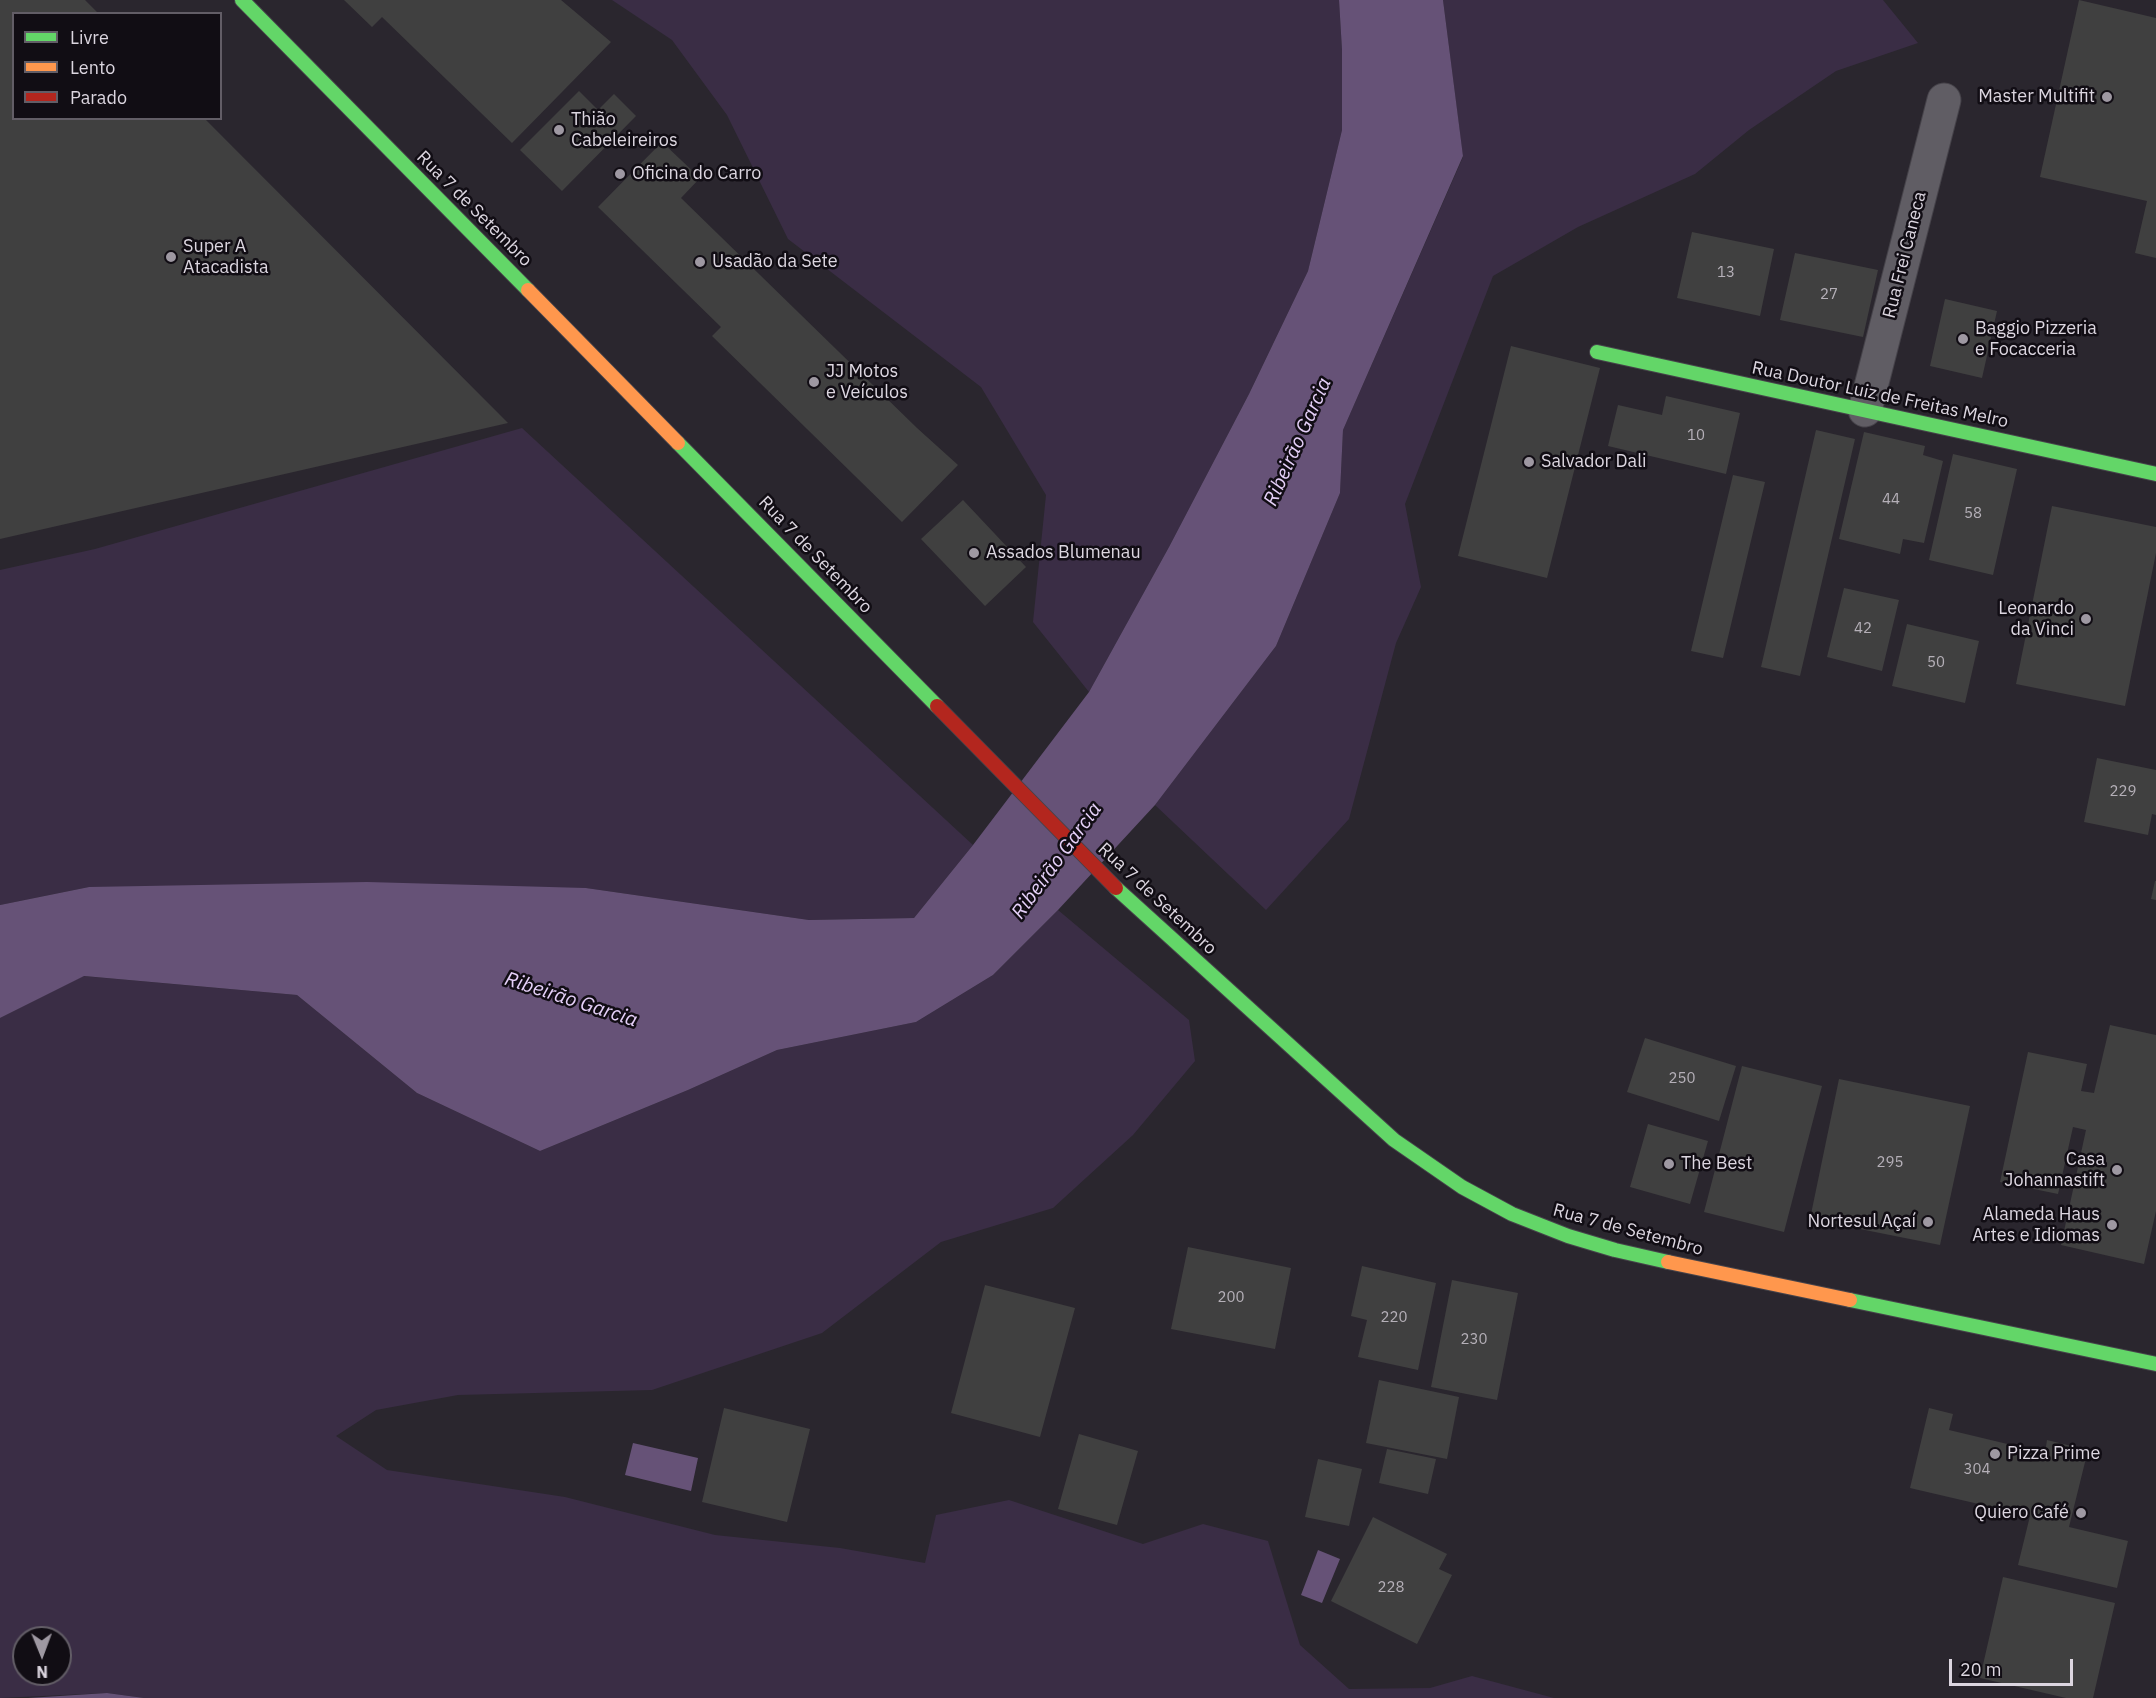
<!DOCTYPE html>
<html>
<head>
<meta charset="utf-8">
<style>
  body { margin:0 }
  #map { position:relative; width:2156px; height:1698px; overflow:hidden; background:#2a262e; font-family:"IBM Plex Sans",sans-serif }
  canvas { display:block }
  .legend { position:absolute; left:12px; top:12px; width:210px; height:108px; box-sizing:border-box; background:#110d14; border:2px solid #625d66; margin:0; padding:8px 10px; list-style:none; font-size:18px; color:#dcd6e0 }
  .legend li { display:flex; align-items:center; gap:12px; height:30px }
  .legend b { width:30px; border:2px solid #625d66 }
  .north { position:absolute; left:12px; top:1626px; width:60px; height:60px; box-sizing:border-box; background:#110d14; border:2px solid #625d66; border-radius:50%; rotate:179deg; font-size:16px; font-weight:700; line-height:24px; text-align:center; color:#dcd6e0 }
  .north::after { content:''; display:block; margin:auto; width:21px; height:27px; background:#9e98a2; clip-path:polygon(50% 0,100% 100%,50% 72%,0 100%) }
  .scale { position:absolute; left:1949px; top:1659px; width:124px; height:27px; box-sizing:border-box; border:3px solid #dcd6e0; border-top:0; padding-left:8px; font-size:18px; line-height:21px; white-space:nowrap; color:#dcd6e0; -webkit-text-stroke:4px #110d14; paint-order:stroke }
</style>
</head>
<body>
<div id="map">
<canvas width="2156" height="1698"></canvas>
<ul class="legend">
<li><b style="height:8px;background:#63d668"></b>Livre</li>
<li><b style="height:8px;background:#ff974d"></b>Lento</li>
<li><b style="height:8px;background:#b3261e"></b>Parado</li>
</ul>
<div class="north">N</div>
<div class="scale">20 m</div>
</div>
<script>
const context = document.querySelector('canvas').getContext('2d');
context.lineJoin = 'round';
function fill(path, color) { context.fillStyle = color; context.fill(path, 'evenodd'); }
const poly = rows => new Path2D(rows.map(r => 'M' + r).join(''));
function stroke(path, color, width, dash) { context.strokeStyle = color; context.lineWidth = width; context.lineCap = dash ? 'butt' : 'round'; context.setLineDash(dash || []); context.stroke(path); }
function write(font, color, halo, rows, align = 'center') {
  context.font = font + ' "IBM Plex Sans",sans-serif'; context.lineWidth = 5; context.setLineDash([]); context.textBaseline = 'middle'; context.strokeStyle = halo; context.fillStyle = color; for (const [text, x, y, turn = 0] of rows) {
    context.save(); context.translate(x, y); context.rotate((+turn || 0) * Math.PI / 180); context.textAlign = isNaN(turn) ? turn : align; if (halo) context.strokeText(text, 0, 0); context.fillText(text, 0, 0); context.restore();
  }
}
fill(poly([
  [612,0,1339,0,1342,50,1342,130,1308,271,1249,394,1169,547,1089,692,1033,622,1046,495,981,387,788,239,727,115,672,40],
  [1443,0,1883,0,1918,43,1836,71,1749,130,1695,174,1578,227,1493,276,1405,504,1421,587,1396,643,1349,819,1266,910,1155,805,1276,646,1340,493,1343,430,1463,157],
  [522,428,973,845,914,918,809,920,586,888,89,887,0,905,0,570,95,549],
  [1058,910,1189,1020,1195,1061,1133,1135,1053,1208,941,1242,822,1333,652,1390,458,1395,376,1410,336,1436,387,1470,565,1497,715,1535,840,1548,925,1563,936,1515,1009,1500,1143,1544,1203,1524,1268,1541,1300,1645,1349,1689,1430,1688,1472,1676,1554,1698,144,1698,107,1693,0,1698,0,1018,83,976,297,995,417,1093,540,1151,688,1090,777,1050,916,1022,993,975],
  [24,1638,60,1638,60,1674,24,1674]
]), '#3a2d45');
fill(poly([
  [1339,0,1443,0,1463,156,1343,430,1340,493,1276,646,1155,805,1058,910,993,975,916,1022,777,1050,688,1090,540,1151,417,1093,297,995,84,976,0,1018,0,905,89,887,367,882,586,888,809,920,914,918,973,845,1089,692,1169,547,1249,394,1308,271,1342,130,1342,50],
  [633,1443,698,1458,691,1491,625,1475],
  [1318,1550,1340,1559,1322,1603,1301,1595],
  [107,1693,144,1698,28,1698]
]), '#665277');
fill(poly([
  [0,0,85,0,99,14,14,14,14,118,204,118,508,423,0,539],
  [344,0,561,0,611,42,512,143,382,17,372,27],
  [2079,0,2156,18,2156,258,2135,253,2147,201,2040,177],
  [579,91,598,110,614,94,636,116,562,191,520,150],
  [662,142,700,178,681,198,917,428,958,465,902,522,712,336,721,327,598,207],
  [1692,232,1774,249,1760,316,1677,298],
  [1795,253,1878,270,1863,337,1780,320],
  [1945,299,1997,311,1982,378,1930,366],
  [1511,346,1600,368,1547,578,1458,556],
  [1666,396,1740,413,1726,474,1608,446,1618,405,1662,415],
  [1816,430,1855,439,1800,676,1761,667],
  [1864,432,1925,446,1923,455,1943,461,1924,543,1903,539,1900,554,1839,539],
  [1953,454,2017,469,1993,575,1929,560],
  [1733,475,1765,482,1723,658,1691,651],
  [963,500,1026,567,985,606,921,539],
  [2052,506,2156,527,2156,553,2125,706,2016,684],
  [1844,588,1899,600,1882,671,1827,657],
  [1907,624,1979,641,1965,703,1892,686],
  [2097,758,2156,770,2156,815,2152,814,2148,835,2084,822],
  [2155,881,2156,881,2156,900,2151,899],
  [2110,1025,2156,1035,2156,1211,2144,1264,2061,1245,2086,1130,2073,1127,2058,1194,2000,1182,2028,1052,2087,1064,2081,1091,2094,1093],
  [1645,1038,1736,1066,1719,1121,1627,1092],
  [1742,1066,1822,1086,1784,1232,1704,1212],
  [1839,1079,1970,1106,1940,1245,1810,1219],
  [1648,1124,1708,1141,1690,1204,1630,1187],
  [1188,1247,1291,1268,1275,1349,1171,1329],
  [1362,1266,1436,1283,1418,1370,1358,1357,1367,1320,1351,1316],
  [1452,1280,1518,1293,1497,1400,1431,1387],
  [985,1285,1075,1308,1040,1437,951,1413],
  [1379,1380,1459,1397,1447,1459,1366,1443],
  [724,1408,810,1429,787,1522,702,1502],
  [1929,1408,1953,1414,1949,1430,2045,1453,2047,1440,2088,1450,2069,1527,2128,1541,2117,1588,2018,1565,2030,1516,1910,1488],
  [1079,1434,1138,1451,1117,1525,1058,1509],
  [1387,1449,1436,1459,1428,1494,1379,1483],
  [1318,1459,1362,1469,1349,1526,1305,1517],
  [1373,1517,1447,1554,1439,1569,1452,1575,1417,1644,1331,1601],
  [2003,1577,2115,1603,2093,1698,2066,1698,1980,1678]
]), '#404040');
const street = poly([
  [1865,410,1944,100]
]);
const fast = poly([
  [242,0,528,290],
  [1597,352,2156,474],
  [678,443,937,706],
  [1116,888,1394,1140,1462,1187,1512,1214,1568,1236,1615,1250,1668,1262],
  [1850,1300,2156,1364]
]);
const slow = poly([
  [528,290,678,443],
  [1668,1262,1850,1300]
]);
const jam = poly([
  [937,706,1116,888]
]);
stroke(street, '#46434a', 35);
stroke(fast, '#46434a', 16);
stroke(slow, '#46434a', 16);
stroke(jam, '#46434a', 16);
stroke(street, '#605d64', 33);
stroke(fast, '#63d668', 14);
stroke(slow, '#ff974d', 14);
stroke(jam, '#b3261e', 14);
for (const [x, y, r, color] of [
  [2107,97,6,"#9e98a2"],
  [559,130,6,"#9e98a2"],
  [620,174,6,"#9e98a2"],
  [171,257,6,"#9e98a2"],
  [700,262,6,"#9e98a2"],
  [1963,339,6,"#9e98a2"],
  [814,382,6,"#9e98a2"],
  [1529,462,6,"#9e98a2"],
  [974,553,6,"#9e98a2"],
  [2086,619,6,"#9e98a2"],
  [1669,1164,6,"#9e98a2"],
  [2117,1170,6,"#9e98a2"],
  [1928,1222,6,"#9e98a2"],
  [2112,1225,6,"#9e98a2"],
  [1995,1454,6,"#9e98a2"],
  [2081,1513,6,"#9e98a2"]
]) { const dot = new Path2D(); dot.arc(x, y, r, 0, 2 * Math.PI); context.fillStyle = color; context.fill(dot); stroke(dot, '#110d14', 2); }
write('15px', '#b5b0b8', null, [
  ["13",1726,273],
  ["27",1829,295],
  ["10",1696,436],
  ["44",1891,500],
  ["58",1973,514],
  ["42",1863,629],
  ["50",1936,663],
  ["229",2123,792],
  ["250",1682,1079],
  ["295",1890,1163],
  ["200",1231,1298],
  ["220",1394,1318],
  ["230",1474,1340],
  ["304",1977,1470],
  ["228",1391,1588]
]);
write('18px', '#dcd6e0', '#110d14', [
  ["Master Multifit",2095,97,"right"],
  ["Thião",571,120],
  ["Cabeleireiros",571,141],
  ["Oficina do Carro",632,174],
  ["Super A",183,247],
  ["Atacadista",183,268],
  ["Usadão da Sete",712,262],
  ["Baggio Pizzeria",1975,329],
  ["e Focacceria",1975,350],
  ["JJ Motos",826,372],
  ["e Veículos",826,393],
  ["Salvador Dali",1541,462],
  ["Assados Blumenau",986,553],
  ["Leonardo",2074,609,"right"],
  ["da Vinci",2074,630,"right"],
  ["Casa",2105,1160,"right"],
  ["Johannastift",2105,1181,"right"],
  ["The Best",1681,1164],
  ["Alameda Haus",2100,1215,"right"],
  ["Artes e Idiomas",2100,1236,"right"],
  ["Nortesul Açaí",1916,1222,"right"],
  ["Pizza Prime",2007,1454],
  ["Quiero Café",2069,1513,"right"]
], 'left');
write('18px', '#dcd6e0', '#110d14', [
  ["Rua 7 de Setembro",474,209,45],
  ["Rua Frei Caneca",1905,255,-76],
  ["Rua Doutor Luiz de Freitas Melro",1880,395,12],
  ["Rua 7 de Setembro",815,555,46],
  ["Rua 7 de Setembro",1157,899,43],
  ["Rua 7 de Setembro",1628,1230,15]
]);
write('italic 20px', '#e6d1f9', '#110d14', [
  ["Ribeirão Garcia",1298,442,-66],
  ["Ribeirão Garcia",1057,861,-54],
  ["Ribeirão Garcia",571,1000,18]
]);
</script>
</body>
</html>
